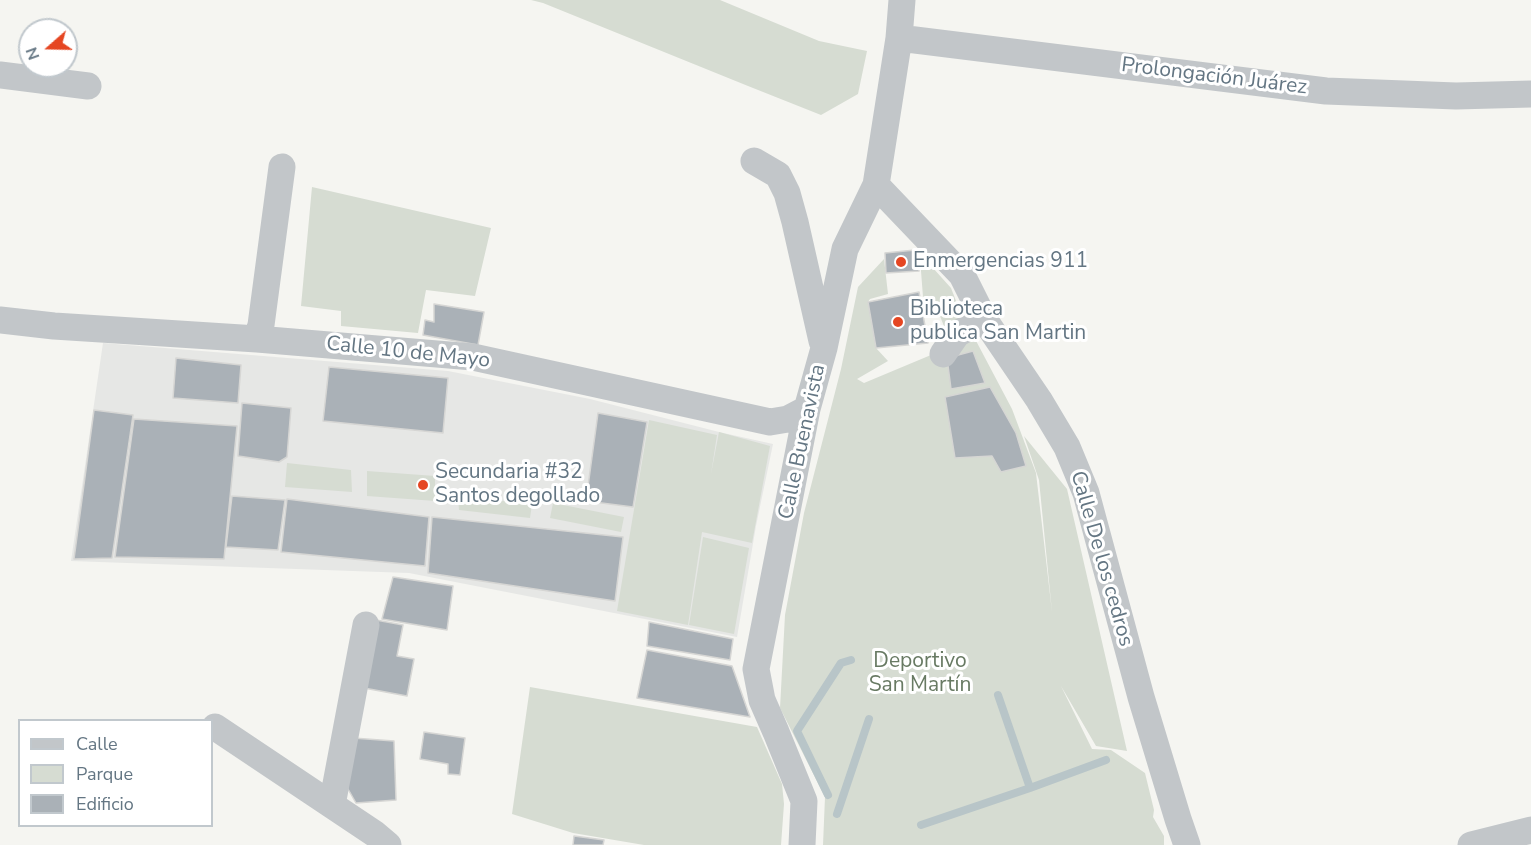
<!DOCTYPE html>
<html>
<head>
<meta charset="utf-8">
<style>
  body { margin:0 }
  #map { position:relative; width:1531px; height:845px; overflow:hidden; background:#f5f5f1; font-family:"Nunito Sans",sans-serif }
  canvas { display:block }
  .legend { position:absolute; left:18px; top:719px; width:195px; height:108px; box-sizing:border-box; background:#fff; border:2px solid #c1c8cd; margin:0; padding:8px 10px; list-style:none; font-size:18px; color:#647683 }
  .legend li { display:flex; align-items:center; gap:12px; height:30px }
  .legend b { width:30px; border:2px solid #c1c8cd }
  .north { position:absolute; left:18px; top:18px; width:60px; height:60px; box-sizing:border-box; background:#fff; border:2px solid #c1c8cd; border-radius:50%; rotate:250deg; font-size:16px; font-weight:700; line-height:24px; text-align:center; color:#647683 }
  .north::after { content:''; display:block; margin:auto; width:21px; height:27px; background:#e54622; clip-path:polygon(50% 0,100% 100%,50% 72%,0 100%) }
</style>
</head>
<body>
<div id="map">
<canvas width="1531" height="845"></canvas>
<ul class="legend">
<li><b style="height:8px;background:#c2c6c9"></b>Calle</li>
<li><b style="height:16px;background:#d6dcd2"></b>Parque</li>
<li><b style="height:16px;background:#aab1b7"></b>Edificio</li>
</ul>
<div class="north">N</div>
</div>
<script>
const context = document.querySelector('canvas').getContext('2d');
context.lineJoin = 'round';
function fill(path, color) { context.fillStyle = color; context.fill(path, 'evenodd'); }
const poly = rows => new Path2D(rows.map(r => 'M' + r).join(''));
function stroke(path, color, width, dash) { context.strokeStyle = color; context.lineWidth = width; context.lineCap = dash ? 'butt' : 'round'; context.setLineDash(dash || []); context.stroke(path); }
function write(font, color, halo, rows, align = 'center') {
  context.font = font + ' "Nunito Sans",sans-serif'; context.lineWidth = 6; context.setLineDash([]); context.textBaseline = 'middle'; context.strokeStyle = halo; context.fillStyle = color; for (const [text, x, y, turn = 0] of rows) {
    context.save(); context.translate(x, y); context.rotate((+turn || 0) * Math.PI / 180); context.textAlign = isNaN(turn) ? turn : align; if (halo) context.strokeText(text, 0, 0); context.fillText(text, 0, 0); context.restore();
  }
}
fill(poly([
  [103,343,448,371,590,399,719,432,773,444,756,526,737,637,409,573,71,561]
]), '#e6e7e5');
fill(poly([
  [531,0,720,0,819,41,867,51,858,94,821,115,748,86,543,3],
  [312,187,491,228,475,296,426,290,418,333,341,326,341,311,301,306],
  [920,258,933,268,951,288,965,324,947,334,933,298,928,302,923,297],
  [884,259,888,294,870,299,868,302,876,348,888,361,857,379,864,383,974,337,1012,409,1036,473,1052,612,1039,480,1024,436,1067,489,1127,751,1096,746,1061,686,1092,749,1111,750,1145,773,1154,810,1153,817,1164,836,1164,845,823,845,825,797,780,708,785,615,804,513,841,369,858,287],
  [649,420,717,435,711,474,719,432,770,446,752,543,702,532,688,625,617,611],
  [287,463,351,470,352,492,285,487],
  [367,471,435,476,435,501,367,496],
  [458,496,532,504,530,518,459,510],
  [553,503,624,517,621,532,550,518],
  [703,537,749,548,734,634,689,625],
  [530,687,757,727,782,784,784,804,781,845,644,845,573,833,512,814]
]), '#d6dcd2');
stroke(poly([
  [998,695,1030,788],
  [828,795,797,731,841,663,851,660],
  [837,814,869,719],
  [921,825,1030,788,1106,760]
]), '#b8c5c8', 8);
const building = poly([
  [915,250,919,271,886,273,885,253,915,250],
  [919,292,928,343,876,348,868,302,919,292],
  [434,304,484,312,478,345,423,335,425,320,434,322,434,304],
  [973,351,985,383,951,389,947,358,973,351],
  [176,358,241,365,238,403,173,398,176,358],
  [329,367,448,378,443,433,323,421,329,367],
  [990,387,1016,433,1026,466,1001,472,992,456,955,458,945,397,990,387],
  [242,403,291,408,287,457,279,462,238,456,242,403],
  [94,410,133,415,112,558,74,559,94,410],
  [598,413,647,422,633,507,586,501,598,413],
  [134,419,237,426,224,559,115,557,134,419],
  [232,496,285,500,278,550,226,547,232,496],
  [287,499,429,517,425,566,281,552,287,499],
  [432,517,623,537,615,601,428,573,432,517],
  [393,577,453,586,447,630,382,619,393,577],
  [376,620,403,625,397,656,414,659,407,696,364,688,376,620],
  [649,622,733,639,730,660,647,646,649,622],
  [647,650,732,666,750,717,637,698,647,650],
  [424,732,465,738,460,775,448,774,448,764,420,759,424,732],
  [353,738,394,741,396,800,356,803,344,782,353,738],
  [574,836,604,840,603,845,573,845,574,836]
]);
fill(building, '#aab1b7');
stroke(building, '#d6d6d4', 1.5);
stroke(poly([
  [899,38,1326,91,1456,96,1531,94],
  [0,75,88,86],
  [754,161,778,175,787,193,795,222,822,341],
  [876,185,962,275,984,319,1039,400,1067,447,1086,493,1141,697,1178,819,1187,845],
  [0,320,54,326,257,339,473,357,770,422,788,419,807,409],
  [257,339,261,325,282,167],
  [943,354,957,334,984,319],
  [215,727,375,834,388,845],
  [332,805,366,625],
  [802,845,804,801,776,732,762,700,756,669,807,409,824,348,845,249,876,185,899,38,902,0],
  [1471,845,1531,830]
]), '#c2c6c9', 27);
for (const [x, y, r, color] of [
  [901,262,6,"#e54622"],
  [898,322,6,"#e54622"],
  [423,485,6,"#e54622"]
]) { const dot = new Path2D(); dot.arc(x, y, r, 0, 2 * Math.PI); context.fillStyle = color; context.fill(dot); stroke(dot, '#fff', 2); }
write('21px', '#647683', '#fff', [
  ["Prolongación Juárez",1214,77,7],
  ["Calle 10 de Mayo",408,353,6],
  ["Calle Buenavista",803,442,-78],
  ["Calle De los cedros",1101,559,74]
]);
write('21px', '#647683', '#fff', [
  ["Enmergencias 911",913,262],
  ["Biblioteca",910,310],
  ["publica San Martin",910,334],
  ["Secundaria #32",435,473],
  ["Santos degollado",435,497]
], 'left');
write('21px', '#687a63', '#fff', [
  ["Deportivo",920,662],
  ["San Martín",920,686]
]);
</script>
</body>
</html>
